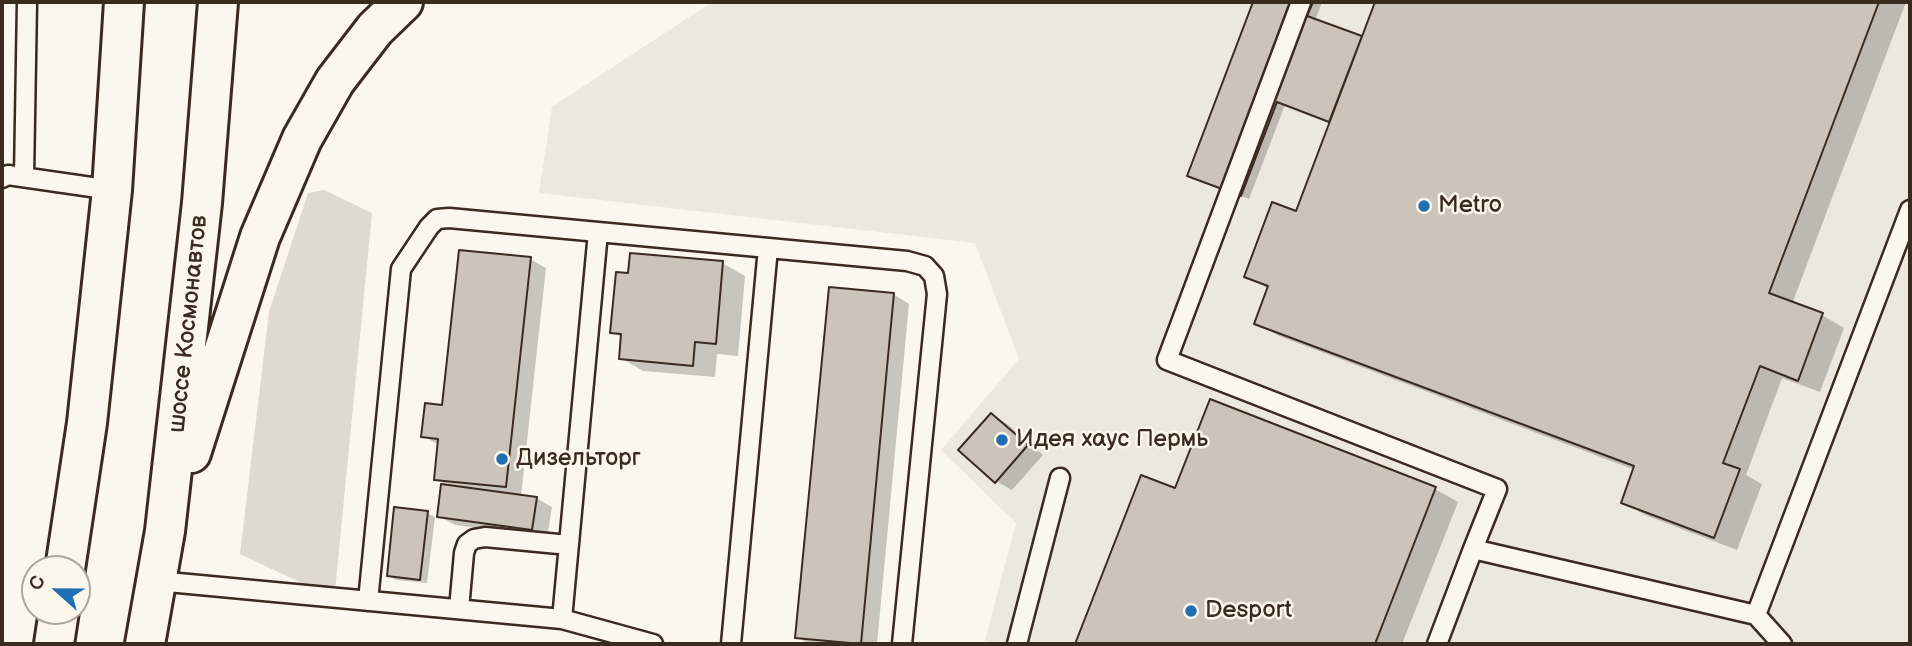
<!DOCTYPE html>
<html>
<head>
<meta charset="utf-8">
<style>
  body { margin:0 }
  #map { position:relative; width:1912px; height:646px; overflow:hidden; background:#fbf7ec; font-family:"Balsamiq Sans",sans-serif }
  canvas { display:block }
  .frame { position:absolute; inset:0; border:4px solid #3b2a1e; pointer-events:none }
  .north { position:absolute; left:21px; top:555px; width:70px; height:70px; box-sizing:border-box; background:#fbf7ec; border:2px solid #aea59a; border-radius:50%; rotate:291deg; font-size:19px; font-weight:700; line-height:28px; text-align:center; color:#3b2a1e }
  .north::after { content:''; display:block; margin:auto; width:24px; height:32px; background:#1f6fb2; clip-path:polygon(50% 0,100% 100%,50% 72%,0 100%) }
</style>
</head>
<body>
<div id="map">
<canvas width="1912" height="646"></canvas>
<div class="frame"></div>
<div class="north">С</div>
</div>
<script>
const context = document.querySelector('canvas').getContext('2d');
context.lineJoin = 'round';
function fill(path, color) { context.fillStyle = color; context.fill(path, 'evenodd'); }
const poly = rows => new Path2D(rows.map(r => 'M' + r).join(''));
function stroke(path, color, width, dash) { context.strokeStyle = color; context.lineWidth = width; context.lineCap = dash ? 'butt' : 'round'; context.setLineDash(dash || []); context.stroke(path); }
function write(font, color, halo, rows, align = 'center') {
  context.font = font + ' "Balsamiq Sans",sans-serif'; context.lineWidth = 5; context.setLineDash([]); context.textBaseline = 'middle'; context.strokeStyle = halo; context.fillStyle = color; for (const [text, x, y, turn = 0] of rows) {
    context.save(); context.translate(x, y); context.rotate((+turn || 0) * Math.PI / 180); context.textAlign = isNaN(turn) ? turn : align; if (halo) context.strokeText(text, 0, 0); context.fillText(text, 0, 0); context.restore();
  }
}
fill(poly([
  [712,2,1910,2,1910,644,984,644,1016,523,941,450,1019,359,975,243,539,193,552,107]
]), '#ede8dd');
fill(poly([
  [324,190,372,213,335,591,312,588,240,554,269,312,308,193]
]), '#dfd9ce');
fill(poly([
  [1255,2,1322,2,1315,21,1363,39,1377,2,1906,2,1792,304,1822,315,1844,328,1820,392,1782,378,1746,475,1762,484,1737,550,1645,515,1623,502,1635,470,1279,336,1257,323,1269,289,1246,276,1297,213,1331,123,1285,105,1249,199,1189,175],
  [530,259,546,268,521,496,536,498,552,507,547,538,455,525,439,516,443,483,436,479,439,445,423,436,444,407],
  [722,263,745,276,738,356,717,354,715,377,643,371,621,358,623,338,612,332,629,275],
  [893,294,909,304,877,644,809,644,797,637],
  [1211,401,1435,489,1458,502,1402,644,1077,644,1142,477,1176,491],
  [992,415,1007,424,1043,455,1012,490,996,481],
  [427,513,435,517,427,583,396,580,389,576]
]), '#0003');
const building = poly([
  [1253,2,1313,2,1307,16,1362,36,1329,122,1277,102,1241,196,1187,176,1253,2],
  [1375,2,1879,2,1769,293,1823,313,1798,381,1760,366,1723,463,1740,469,1714,538,1621,503,1634,466,1254,324,1268,286,1244,277,1272,202,1296,211,1375,2],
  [459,250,531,257,506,487,434,480,438,439,421,437,425,403,442,405,459,250],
  [630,253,723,261,716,344,695,342,693,366,619,359,621,334,610,333,616,272,628,273,630,253],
  [829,287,894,293,861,644,795,638,829,287],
  [1210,399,1436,487,1375,644,1075,644,1141,475,1175,488,1210,399],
  [991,413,1028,445,995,483,958,450,991,413],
  [441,484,537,497,532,530,437,517,441,484],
  [394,507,428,511,420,580,387,576,394,507]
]);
fill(building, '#ccc4b9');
stroke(building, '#3b2a1e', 2);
const service = poly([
  [1301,2,1167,360,1497,489,1473,549],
  [24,177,27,2],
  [2,178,8,175,112,190],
  [157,581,562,619,653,644],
  [368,601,401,269,429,227,437,219,449,218,907,261,925,266,934,276,937,294,902,644],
  [459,609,464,553,467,544,474,539,485,537,569,545],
  [1756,615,1782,644],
  [562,619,598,232],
  [731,644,768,248],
  [1017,644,1060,478],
  [1437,644,1473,549,1756,615,1910,210]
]);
const primary = poly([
  [191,453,260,237,302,139,335,81,375,29,403,2],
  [65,569,87,423,112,190,124,2],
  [54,644,59,611],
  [145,644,165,531,202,203,218,2]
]);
stroke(service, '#3b2a1e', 23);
stroke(primary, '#3b2a1e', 44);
stroke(service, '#fbf7ec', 18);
stroke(primary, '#fbf7ec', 38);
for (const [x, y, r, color] of [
  [1424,206,7,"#1f6fb2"],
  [1002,440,7,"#1f6fb2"],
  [502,459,7,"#1f6fb2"],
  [1191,611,7,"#1f6fb2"]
]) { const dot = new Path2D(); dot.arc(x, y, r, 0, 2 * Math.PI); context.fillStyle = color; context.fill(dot); stroke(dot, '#fbf7ec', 2.5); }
write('24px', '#3b2a1e', '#fbf7ec', [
  ["Metro",1438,206],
  ["Идея хаус Пермь",1016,440],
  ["Дизельторг",516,459],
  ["Desport",1205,611]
], 'left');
write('24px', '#3b2a1e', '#fbf7ec', [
  ["шоссе Космонавтов",189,324,-84]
]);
</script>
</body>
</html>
